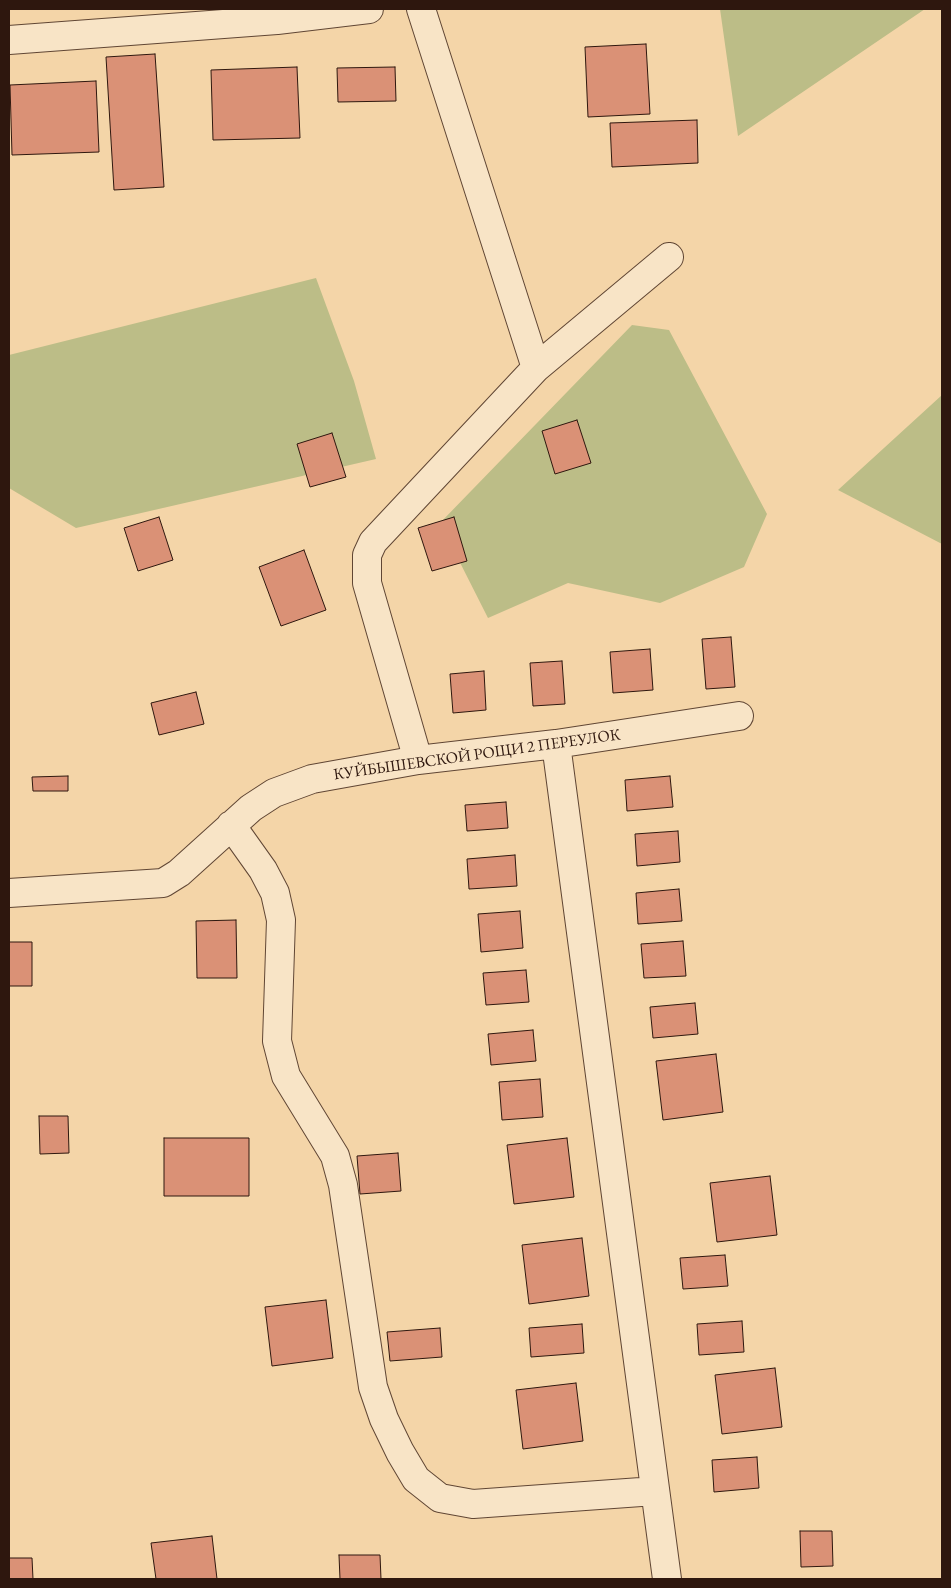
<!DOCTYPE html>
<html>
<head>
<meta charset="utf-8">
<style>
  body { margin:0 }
  #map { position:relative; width:951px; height:1588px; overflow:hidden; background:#f4d5a8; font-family:"EB Garamond",serif }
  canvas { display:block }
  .frame { position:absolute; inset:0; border:10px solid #2e170e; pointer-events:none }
</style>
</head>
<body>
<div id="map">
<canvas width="951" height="1588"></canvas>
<div class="frame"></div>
</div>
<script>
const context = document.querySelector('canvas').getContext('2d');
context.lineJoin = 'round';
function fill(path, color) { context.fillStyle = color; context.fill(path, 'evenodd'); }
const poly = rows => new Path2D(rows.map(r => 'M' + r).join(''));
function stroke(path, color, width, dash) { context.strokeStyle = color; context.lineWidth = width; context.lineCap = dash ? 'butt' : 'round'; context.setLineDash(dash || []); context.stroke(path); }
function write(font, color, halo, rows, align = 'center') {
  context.font = font + ' "EB Garamond",serif'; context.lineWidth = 4; context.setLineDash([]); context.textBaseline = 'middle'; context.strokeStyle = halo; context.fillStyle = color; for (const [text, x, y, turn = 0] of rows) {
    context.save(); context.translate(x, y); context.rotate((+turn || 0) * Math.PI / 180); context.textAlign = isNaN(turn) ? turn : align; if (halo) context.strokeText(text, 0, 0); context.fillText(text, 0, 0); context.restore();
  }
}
fill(poly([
  [720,9,925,9,738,136],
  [316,278,354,381,376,459,76,528,9,488,9,355],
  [632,325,669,330,767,514,744,567,660,603,568,583,488,618,440,523],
  [942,395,942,544,838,490]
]), '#bcbd87');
const building = poly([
  [646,44,650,114,588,117,585,47,646,44],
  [155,54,164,187,114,190,106,57,155,54],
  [297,67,300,138,213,140,211,70,297,67],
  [395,67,396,101,338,102,337,68,395,67],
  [96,81,99,152,12,155,10,85,96,81],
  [697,120,698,163,612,167,610,123,697,120],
  [577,420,591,463,555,474,542,431,577,420],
  [332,433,346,477,310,487,297,444,332,433],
  [159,517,173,560,138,571,124,528,159,517],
  [454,517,467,561,432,571,418,528,454,517],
  [304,550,326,610,281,626,259,567,304,550],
  [731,637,735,687,706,689,702,639,731,637],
  [650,649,653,690,613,693,610,652,650,649],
  [562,661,565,704,533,706,530,663,562,661],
  [484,671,486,710,453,713,450,674,484,671],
  [196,692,204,724,159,735,151,703,196,692],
  [68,776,68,791,33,791,32,777,68,776],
  [670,776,673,807,627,811,625,780,670,776],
  [506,802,508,828,467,831,465,805,506,802],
  [678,831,680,862,637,866,635,834,678,831],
  [515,855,517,886,469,889,467,859,515,855],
  [679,889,682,921,638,924,636,893,679,889],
  [520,911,523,948,481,952,478,914,520,911],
  [236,920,237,978,197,978,196,921,236,920],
  [683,941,686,976,644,978,641,944,683,941],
  [9,942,32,942,32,986,9,986,9,942],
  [526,970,529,1002,486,1005,483,973,526,970],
  [695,1003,698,1034,653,1038,650,1007,695,1003],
  [533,1030,536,1061,491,1065,488,1034,533,1030],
  [716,1054,723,1112,663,1120,656,1061,716,1054],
  [540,1079,543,1117,502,1120,499,1082,540,1079],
  [39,1116,68,1116,69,1153,40,1154,39,1116],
  [164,1138,249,1138,249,1196,164,1196,164,1138],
  [567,1138,574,1197,514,1204,507,1145,567,1138],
  [398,1153,401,1191,360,1194,357,1156,398,1153],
  [770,1176,777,1235,717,1242,710,1183,770,1176],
  [582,1238,589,1296,529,1304,522,1245,582,1238],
  [725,1255,728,1286,683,1289,680,1258,725,1255],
  [326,1300,333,1358,272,1366,265,1307,326,1300],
  [742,1321,744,1352,699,1355,697,1324,742,1321],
  [582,1324,584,1353,531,1357,529,1328,582,1324],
  [440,1328,442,1357,390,1361,387,1332,440,1328],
  [775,1368,782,1427,722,1434,715,1375,775,1368],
  [576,1383,583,1441,523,1449,516,1390,576,1383],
  [757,1457,759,1488,714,1492,712,1460,757,1457],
  [800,1531,832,1531,833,1566,801,1567,800,1531],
  [212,1536,217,1579,156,1579,151,1543,212,1536],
  [339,1555,380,1555,381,1579,340,1579,339,1555],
  [9,1558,32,1558,33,1579,9,1579,9,1558]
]);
fill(building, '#da9176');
stroke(building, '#2e170e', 1);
const minor = poly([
  [421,9,536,368],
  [9,40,277,20,369,9],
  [556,744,667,1579],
  [418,760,367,583,367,555,373,542,536,368,669,257],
  [231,825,263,870,275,893,281,920,277,1041,286,1076,335,1156,343,1185,373,1387,384,1419,400,1452,416,1479,440,1498,473,1504,655,1491],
  [9,893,163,883,179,873,251,808,274,793,312,779,418,760,556,744,739,716]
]);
stroke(minor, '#604634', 30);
stroke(minor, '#f8e4c6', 28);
write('16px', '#2e170e', '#f8e4c6', [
  ["КУЙБЫШЕВСКОЙ РОЩИ 2 ПЕРЕУЛОК",477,755,-8]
]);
</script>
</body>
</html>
